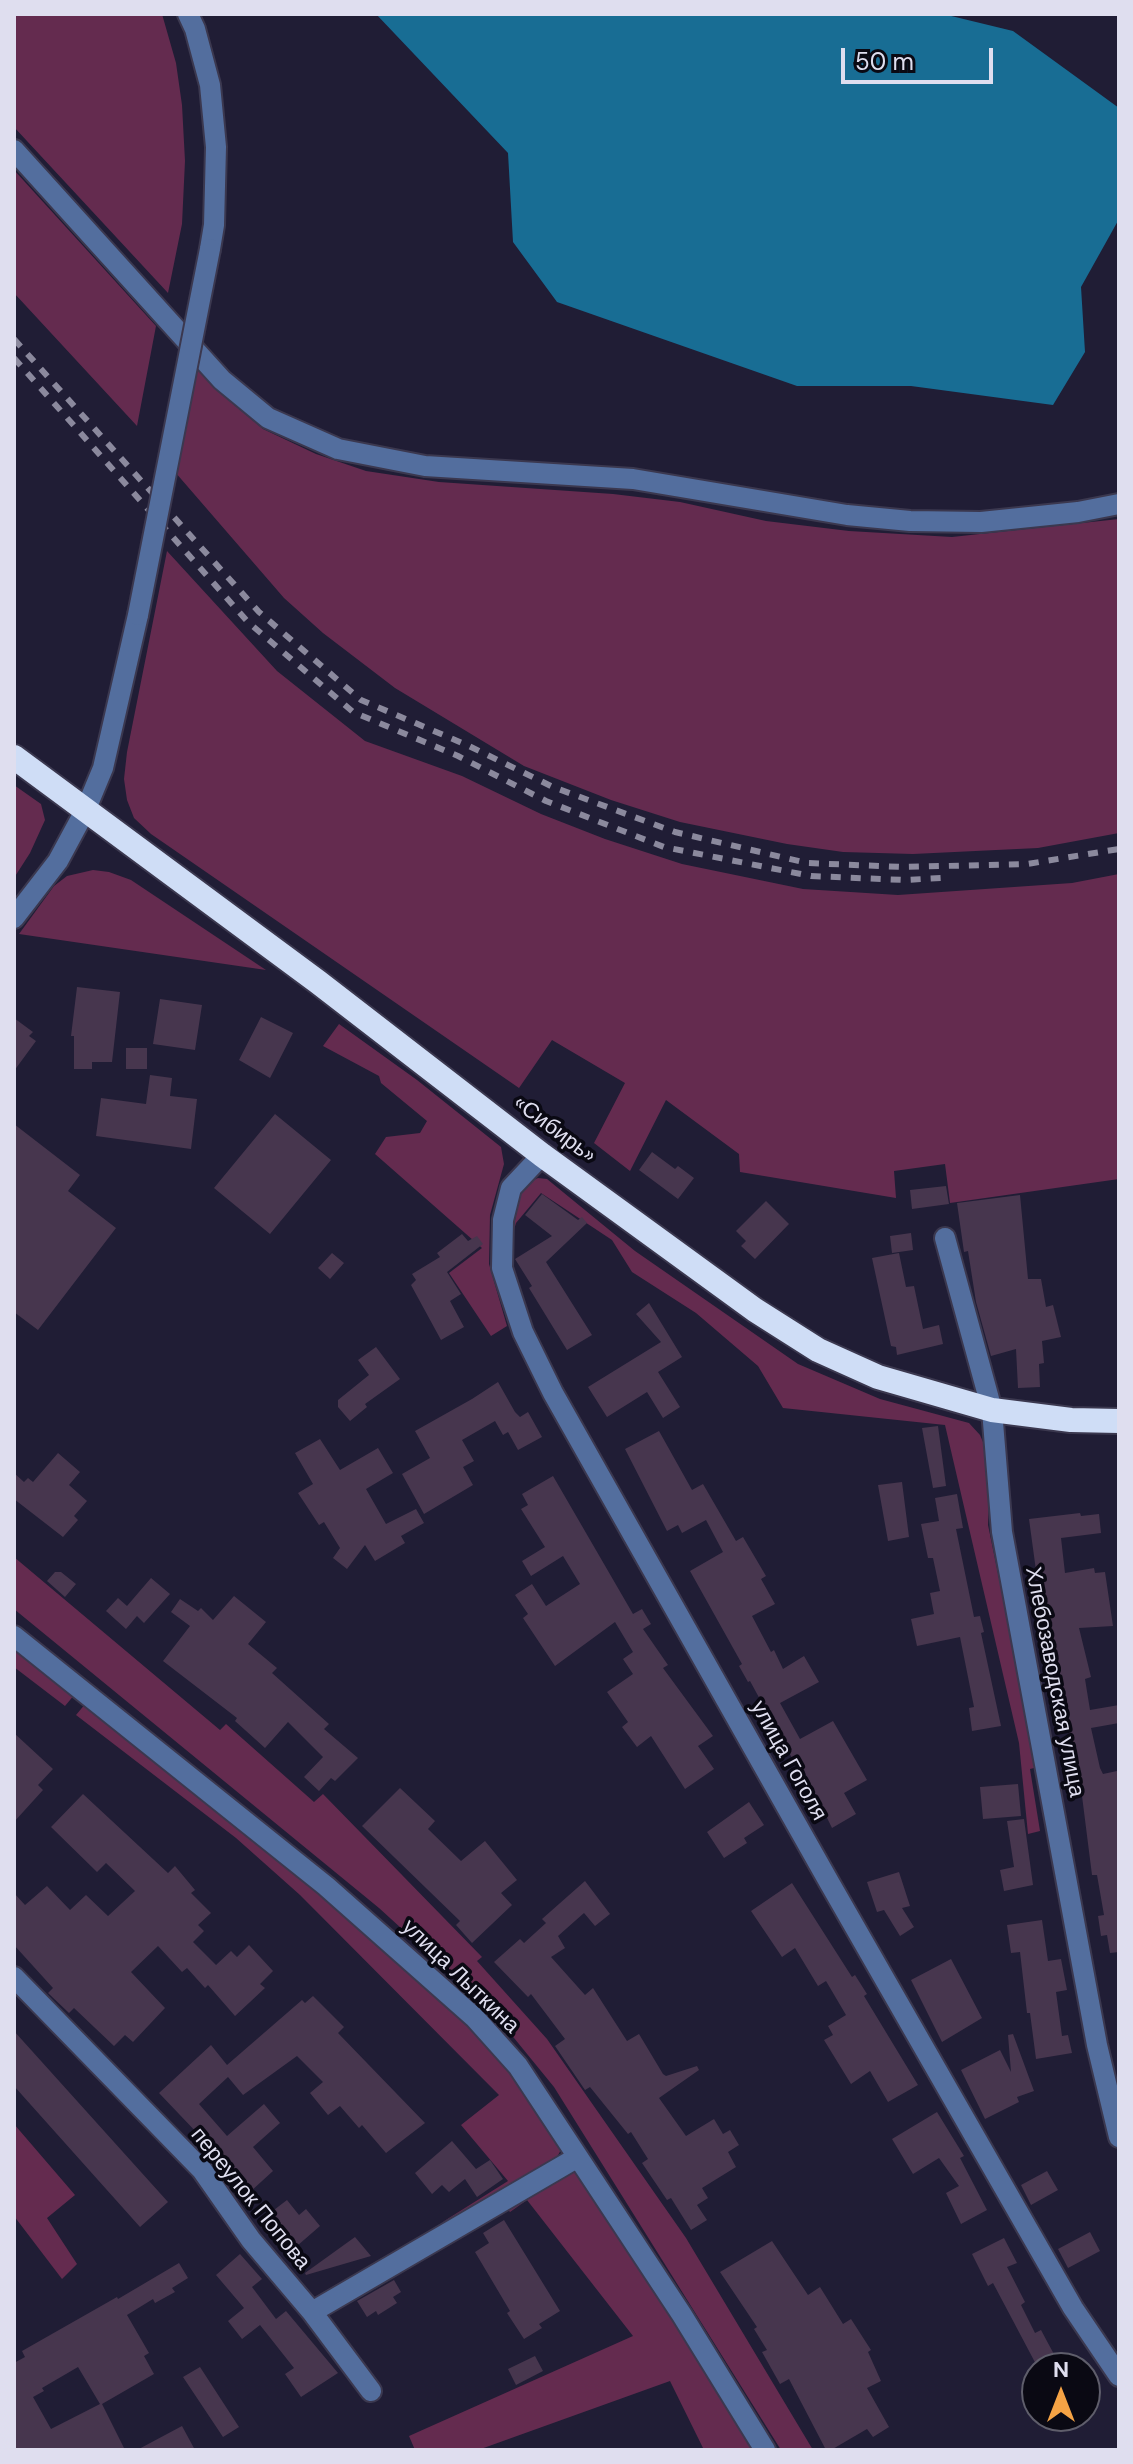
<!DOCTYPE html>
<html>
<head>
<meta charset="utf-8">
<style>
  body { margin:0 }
  #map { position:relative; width:1133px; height:2464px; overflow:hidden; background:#201d35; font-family:"DM Sans",sans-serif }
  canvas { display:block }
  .frame { position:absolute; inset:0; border:16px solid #dfdeef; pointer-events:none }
  .north { position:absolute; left:1021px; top:2352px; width:80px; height:80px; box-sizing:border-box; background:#0a0913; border:2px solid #5f5e6b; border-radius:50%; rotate:0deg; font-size:22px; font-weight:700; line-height:32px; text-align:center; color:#dfdeef }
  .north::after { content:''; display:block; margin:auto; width:28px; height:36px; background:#f5a345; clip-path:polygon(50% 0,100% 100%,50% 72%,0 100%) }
  .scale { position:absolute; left:841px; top:48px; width:152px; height:36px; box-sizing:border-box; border:4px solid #dfdeef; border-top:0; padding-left:10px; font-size:24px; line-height:28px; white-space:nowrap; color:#dfdeef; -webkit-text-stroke:6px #0a0913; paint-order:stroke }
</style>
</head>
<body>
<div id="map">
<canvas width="1133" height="2464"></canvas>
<div class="frame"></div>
<div class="north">N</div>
<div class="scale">50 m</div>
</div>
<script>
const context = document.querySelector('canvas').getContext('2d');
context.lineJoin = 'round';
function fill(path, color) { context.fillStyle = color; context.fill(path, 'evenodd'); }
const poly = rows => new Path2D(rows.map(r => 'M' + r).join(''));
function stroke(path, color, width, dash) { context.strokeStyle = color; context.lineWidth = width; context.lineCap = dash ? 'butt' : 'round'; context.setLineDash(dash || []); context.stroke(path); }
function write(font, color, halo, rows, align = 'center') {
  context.font = font + ' "DM Sans",sans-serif'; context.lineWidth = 7; context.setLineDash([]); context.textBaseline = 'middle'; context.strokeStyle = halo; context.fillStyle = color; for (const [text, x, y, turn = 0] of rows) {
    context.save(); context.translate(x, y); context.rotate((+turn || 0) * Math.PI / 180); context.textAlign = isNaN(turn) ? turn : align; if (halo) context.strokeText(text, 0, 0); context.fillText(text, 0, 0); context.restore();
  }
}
fill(poly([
  [14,14,162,14,176,63,182,105,185,161,182,224,168,293,14,127],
  [14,170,156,326,137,426,14,293],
  [196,368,226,398,263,429,316,454,366,471,439,482,613,494,680,502,766,521,849,531,952,537,1119,519,1119,833,1038,848,913,854,843,852,787,844,680,822,611,800,524,766,395,688,323,633,284,598,175,472],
  [167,551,277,671,365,741,462,776,541,814,605,839,682,864,803,889,898,895,1072,883,1119,874,1119,1179,950,1203,945,1164,894,1171,896,1198,740,1172,739,1154,666,1100,630,1171,594,1143,625,1083,552,1040,519,1088,151,834,134,818,127,800,124,779,127,752],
  [14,785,41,804,45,820,30,853,14,878],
  [93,870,109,872,131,880,266,970,19,934,54,886,67,876],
  [339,1024,417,1080,501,1147,504,1164,490,1215,489,1264,507,1326,491,1336,449,1273,482,1248,375,1154,386,1137,420,1133,427,1121,381,1083,379,1076,323,1046],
  [538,1178,547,1179,635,1251,798,1364,880,1399,969,1423,980,1435,986,1449,990,1480,988,1525,1038,1767,1030,1769,1040,1831,1028,1834,1019,1743,945,1425,783,1408,758,1366,696,1313,632,1272,612,1240,541,1193,516,1223,511,1240,520,1195,531,1181],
  [14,1557,220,1730,226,1724,314,1802,323,1794,482,1957,477,1961,547,2039,686,2238,813,2450,781,2450,554,2087,492,2011,379,1908,14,1609],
  [14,1646,75,1694,65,1706,14,1667],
  [86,1703,326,1895,428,1987,514,2073,562,2148,557,2157,522,2180,441,2223,508,2181,461,2125,499,2095,300,1895,236,1838,76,1715],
  [14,2124,75,2195,47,2218,77,2264,62,2279,14,2216],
  [575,2167,670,2312,756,2450,704,2450,670,2381,478,2450,415,2450,409,2436,633,2336,527,2200,510,2212,504,2205]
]), '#642b4f');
fill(poly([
  [376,14,943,14,1013,31,1119,108,1119,219,1081,287,1085,352,1053,405,911,386,797,386,557,302,513,242,508,153]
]), '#186d94');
fill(poly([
  [77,987,120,992,112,1062,92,1062,92,1069,74,1069,74,1036,71,1036],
  [160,999,202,1005,195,1050,153,1044],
  [261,1017,293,1033,270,1078,239,1060],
  [14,1018,33,1032,29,1036,36,1041,14,1071],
  [126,1048,147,1048,147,1069,126,1069],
  [150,1075,172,1078,170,1096,197,1099,191,1149,96,1136,101,1098,146,1104],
  [275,1114,331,1160,270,1234,214,1188],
  [14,1124,80,1175,68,1191,116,1228,38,1330,14,1312],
  [652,1152,675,1169,678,1166,694,1178,678,1199,639,1170],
  [946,1186,949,1204,912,1209,910,1190],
  [542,1194,578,1220,582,1217,587,1223,546,1262,592,1335,567,1350,529,1288,532,1286,515,1259,552,1236,525,1215],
  [1020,1195,1028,1279,1041,1279,1046,1307,1053,1305,1061,1337,1042,1341,1044,1363,1039,1364,1040,1387,1018,1388,1016,1349,991,1356,976,1302,968,1251,964,1252,957,1203],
  [766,1201,789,1224,755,1259,741,1246,746,1241,736,1231],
  [911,1233,913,1250,892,1253,890,1236],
  [462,1234,468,1241,477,1236,483,1244,447,1272,461,1294,450,1301,464,1327,441,1340,411,1285,416,1280,412,1274,440,1257,437,1253],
  [332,1253,344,1263,330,1279,318,1268],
  [899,1253,906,1287,914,1286,923,1329,939,1325,943,1344,897,1355,896,1347,891,1346,872,1258],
  [649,1303,682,1357,658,1372,680,1407,663,1418,647,1392,607,1417,588,1387,661,1342,636,1314],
  [376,1347,400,1379,365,1404,367,1407,350,1421,338,1407,338,1400,369,1375,358,1360],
  [498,1382,515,1412,520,1417,528,1412,542,1437,518,1450,508,1432,503,1435,495,1421,462,1440,474,1461,463,1467,473,1485,424,1514,402,1474,430,1458,415,1431,472,1399],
  [938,1426,946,1486,933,1488,922,1428],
  [659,1431,692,1490,703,1484,736,1541,743,1537,766,1576,761,1579,775,1604,752,1616,771,1652,774,1650,783,1669,804,1656,819,1682,780,1703,800,1739,833,1721,867,1780,844,1793,856,1814,832,1828,802,1767,798,1769,750,1681,748,1682,739,1666,742,1664,690,1571,723,1552,706,1520,682,1533,678,1525,667,1531,625,1449],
  [320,1439,340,1470,378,1448,393,1473,366,1489,386,1524,416,1509,424,1523,401,1536,405,1543,375,1561,365,1545,347,1569,333,1558,340,1548,324,1522,319,1525,298,1493,313,1484,295,1453],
  [58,1453,80,1472,69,1485,87,1501,74,1516,78,1520,63,1537,14,1499,14,1473,24,1482,28,1478,33,1482],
  [553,1476,633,1614,642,1609,651,1624,643,1629,668,1665,663,1668,713,1736,698,1746,714,1769,685,1789,651,1736,637,1747,622,1727,628,1722,607,1692,633,1674,623,1659,633,1652,615,1622,555,1666,523,1618,528,1614,515,1595,532,1584,546,1606,580,1584,563,1556,531,1576,522,1561,545,1547,521,1509,528,1505,522,1494],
  [902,1482,909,1537,888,1541,878,1485],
  [957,1494,963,1528,956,1529,974,1617,980,1616,984,1632,981,1633,1001,1726,972,1731,969,1708,974,1707,960,1637,917,1646,911,1619,934,1614,930,1593,940,1591,933,1558,928,1558,921,1524,939,1521,935,1498],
  [1080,1513,1081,1516,1099,1514,1101,1533,1061,1538,1065,1573,1094,1568,1095,1573,1105,1572,1113,1626,1079,1628,1091,1677,1085,1679,1090,1710,1119,1705,1119,1723,1091,1728,1100,1768,1103,1774,1117,1771,1119,1780,1119,1952,1110,1953,1107,1935,1101,1936,1098,1916,1104,1915,1097,1875,1092,1875,1082,1796,1078,1796,1073,1773,1078,1772,1063,1708,1068,1707,1056,1659,1050,1660,1042,1610,1046,1609,1041,1577,1037,1578,1029,1519],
  [55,1572,61,1572,76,1584,65,1597,47,1581],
  [151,1578,170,1594,144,1623,137,1616,126,1629,106,1611,118,1598,127,1606],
  [234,1596,266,1622,248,1644,277,1668,272,1673,329,1724,324,1729,358,1758,335,1781,331,1778,319,1791,304,1777,323,1757,288,1722,265,1748,235,1721,237,1718,163,1661,190,1626,171,1612,180,1599,198,1611,201,1608,213,1620],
  [14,1733,53,1769,38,1785,43,1790,14,1822],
  [1018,1784,1021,1816,983,1819,980,1787],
  [400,1788,435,1821,428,1829,461,1861,485,1841,517,1880,501,1893,512,1905,472,1943,456,1925,460,1921,362,1826],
  [83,1794,168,1873,175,1866,195,1890,191,1893,211,1913,198,1925,204,1931,193,1942,216,1965,231,1951,237,1957,249,1945,273,1971,260,1984,265,1988,235,2016,208,1985,205,1988,187,1968,182,1972,158,1946,131,1972,165,2008,133,2042,125,2035,114,2046,74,2008,69,2013,48,1993,53,1988,14,1945,14,1893,25,1905,47,1886,70,1910,86,1895,108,1916,135,1891,106,1863,97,1872,51,1827],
  [749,1802,764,1825,744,1838,747,1843,724,1858,707,1832],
  [1024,1819,1033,1885,1004,1891,1000,1870,1014,1867,1007,1821],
  [899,1872,910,1906,902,1908,914,1927,900,1936,884,1910,877,1912,867,1882],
  [585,1881,610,1914,595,1926,584,1913,558,1936,565,1948,551,1957,585,1995,593,1988,627,2041,639,2034,663,2074,666,2076,697,2066,699,2070,659,2098,686,2136,714,2119,723,2134,730,2130,739,2145,728,2152,736,2167,702,2188,708,2198,697,2205,707,2220,691,2230,671,2198,667,2200,642,2163,648,2159,631,2132,628,2134,590,2087,585,2090,555,2046,565,2039,531,1994,528,1997,494,1962,520,1939,524,1943,546,1923,542,1919],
  [792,1883,852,1977,855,1975,867,1994,864,1996,918,2085,888,2102,870,2071,851,2084,824,2040,833,2035,828,2026,846,2015,826,1981,818,1986,795,1948,782,1957,751,1911],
  [1042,1920,1048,1961,1061,1959,1067,1990,1056,1992,1062,2036,1068,2035,1072,2053,1036,2059,1030,2013,1027,2013,1020,1952,1011,1953,1007,1925],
  [951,1959,982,2018,942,2042,911,1980],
  [313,1996,344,2027,338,2033,425,2123,386,2153,362,2125,359,2128,340,2106,328,2115,310,2093,323,2082,297,2056,243,2095,228,2077,199,2104,227,2136,264,2104,280,2123,253,2147,273,2171,250,2192,213,2150,207,2156,192,2141,199,2135,159,2093,211,2045,227,2065,302,2000,305,2003],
  [14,2031,168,2202,140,2227,14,2086],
  [1013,2034,1034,2091,1017,2097,1019,2102,985,2119,961,2070,1000,2050,1011,2072,1008,2035],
  [937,2112,964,2156,960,2158,987,2210,961,2224,946,2193,959,2186,939,2158,913,2174,892,2139],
  [452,2141,476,2169,490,2160,503,2179,477,2197,465,2179,449,2192,442,2185,432,2194,415,2173],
  [1047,2171,1058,2190,1031,2205,1021,2185],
  [287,2200,299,2215,306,2209,320,2226,297,2246,270,2213],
  [504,2220,560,2311,539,2324,542,2328,524,2339,507,2313,510,2311,475,2252,489,2243,483,2233],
  [1090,2232,1100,2251,1068,2268,1058,2249],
  [355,2237,371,2256,306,2275,305,2273],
  [1004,2238,1017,2263,1007,2267,1025,2302,1021,2305,1035,2333,1041,2330,1056,2358,1038,2368,993,2283,988,2286,972,2254],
  [772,2241,808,2295,820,2287,843,2324,851,2319,871,2350,868,2352,881,2381,867,2388,889,2427,873,2437,867,2429,831,2450,826,2450,789,2379,780,2384,762,2352,767,2350,754,2329,757,2327,720,2272],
  [240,2254,262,2279,252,2287,276,2319,286,2311,338,2373,301,2397,285,2374,294,2368,260,2325,242,2339,228,2321,244,2308,216,2275],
  [179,2263,188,2278,172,2288,175,2292,155,2303,153,2299,127,2315,149,2353,144,2356,154,2374,102,2404,125,2450,14,2450,14,2363,25,2357,22,2351,117,2297,118,2299],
  [78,2367,100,2404,51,2429,33,2397,44,2391,42,2388],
  [394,2280,401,2292,393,2297,397,2303,378,2315,376,2311,367,2317,357,2301],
  [535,2356,543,2371,516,2385,508,2369],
  [200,2367,239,2427,223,2437,183,2377],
  [182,2426,195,2450,137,2450]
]), '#47364e');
const minor = poly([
  [188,14,195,29,210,85,216,147,214,225,210,249],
  [14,150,222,380,268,418,338,449,425,466,633,479,847,515,910,521,981,522,1078,512,1119,504],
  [14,918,58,861,86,809,103,768,138,615],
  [542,1155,511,1188,503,1220,502,1268,523,1332,553,1393,829,1882,1073,2308,1119,2376],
  [945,1238,992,1410,1002,1532,1097,2045,1119,2137],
  [14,1636,326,1886,475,2018,518,2066,682,2315,765,2450],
  [14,1977,202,2170,251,2240,312,2312,371,2391],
  [312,2312,578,2157]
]);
const highway = poly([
  [14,757,318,982,542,1155,755,1310,818,1350,878,1377,992,1410,1071,1420,1119,1421]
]);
stroke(minor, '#3b384f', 24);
stroke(highway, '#3b384f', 28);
stroke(minor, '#536e9e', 20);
stroke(highway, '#cfddf6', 24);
stroke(poly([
  [14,339,259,612,361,700,467,745,553,787,675,832,807,863,902,867,1027,864,1119,849],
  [14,358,248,622,353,712,458,756,546,801,664,847,811,876,904,880,942,878]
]), '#8b899d', 6, [10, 10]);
const minorBridge = poly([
  [138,615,210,249]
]);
stroke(minorBridge, '#3b384f', 24, []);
stroke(minorBridge, '#536e9e', 20);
write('22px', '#dfdeef', '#0a0913', [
  ["«Сибирь»",554,1130,37],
  ["Хлебозаводская улица",1054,1682,79],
  ["улица Гоголя",788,1761,61],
  ["улица Лыткина",460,1977,44],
  ["переулок Попова",250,2199,51]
]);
</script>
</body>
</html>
